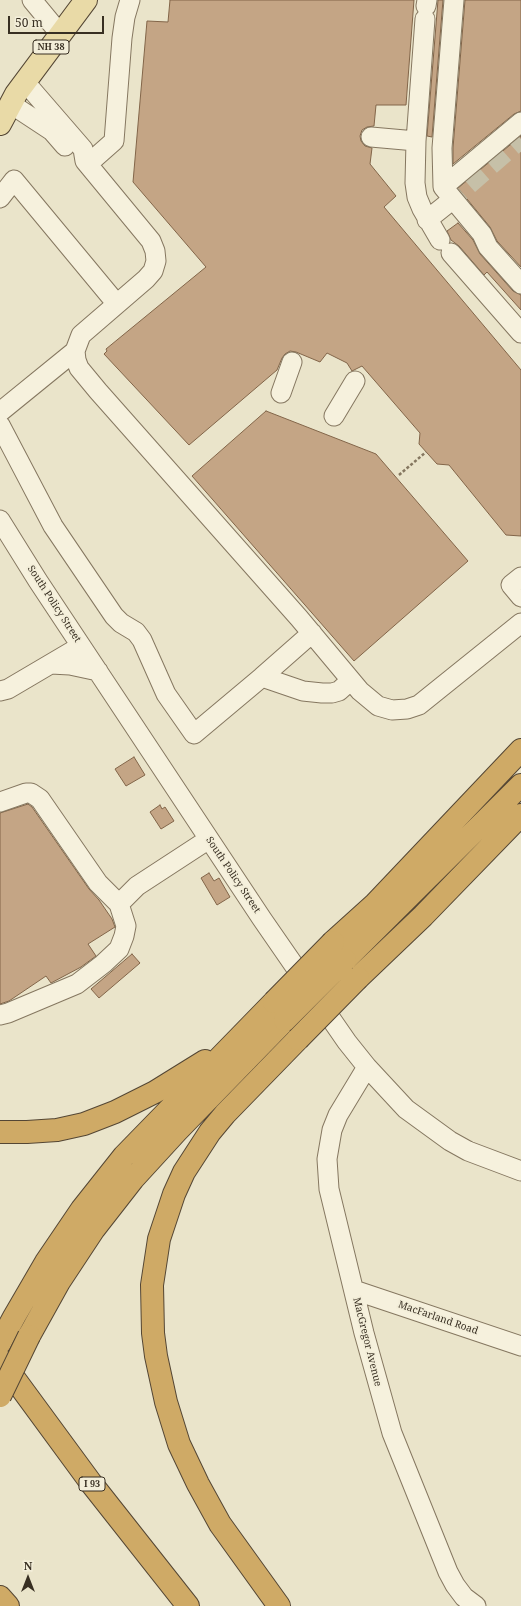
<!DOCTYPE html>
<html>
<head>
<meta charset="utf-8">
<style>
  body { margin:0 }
  #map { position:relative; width:521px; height:1606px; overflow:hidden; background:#eae4ca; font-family:"Noto Serif",serif }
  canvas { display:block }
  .north { position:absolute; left:8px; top:1558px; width:40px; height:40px; -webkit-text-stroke:3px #f3eed9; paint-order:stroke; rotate:0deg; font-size:11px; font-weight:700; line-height:16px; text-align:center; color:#382f22 }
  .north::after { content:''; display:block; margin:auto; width:14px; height:18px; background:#382f22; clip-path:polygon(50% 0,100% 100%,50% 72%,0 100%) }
  .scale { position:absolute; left:8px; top:16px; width:96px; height:18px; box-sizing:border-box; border:2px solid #382f22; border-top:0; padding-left:5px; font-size:12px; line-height:14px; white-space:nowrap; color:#382f22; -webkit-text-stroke:3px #f3eed9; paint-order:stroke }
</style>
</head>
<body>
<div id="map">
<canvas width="521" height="1606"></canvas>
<div class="north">N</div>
<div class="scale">50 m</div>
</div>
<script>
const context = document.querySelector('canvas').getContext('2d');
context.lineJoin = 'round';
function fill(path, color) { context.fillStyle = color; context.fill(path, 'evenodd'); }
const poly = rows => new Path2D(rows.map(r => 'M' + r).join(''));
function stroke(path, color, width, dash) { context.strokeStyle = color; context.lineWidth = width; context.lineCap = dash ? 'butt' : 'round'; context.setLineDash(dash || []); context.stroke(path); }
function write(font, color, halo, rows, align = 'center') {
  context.font = font + ' "Noto Serif",serif'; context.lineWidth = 3.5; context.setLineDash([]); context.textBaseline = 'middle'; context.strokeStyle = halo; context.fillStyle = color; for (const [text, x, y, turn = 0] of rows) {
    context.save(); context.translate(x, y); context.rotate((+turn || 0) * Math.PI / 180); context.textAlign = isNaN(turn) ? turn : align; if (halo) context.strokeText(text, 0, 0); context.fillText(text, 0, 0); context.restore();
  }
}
const building = poly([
  [170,0,414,0,406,105,376,105,374,126,367,127,362,130,360,136,361,141,365,146,372,148,370,164,396,196,384,207,521,370,521,536,506,535,449,465,437,464,419,444,420,433,362,366,352,371,347,363,327,353,320,362,296,352,290,351,285,354,282,358,277,370,189,445,104,354,107,351,106,349,206,267,133,182,147,21,168,22,170,0],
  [438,0,443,0,432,137,427,136,438,0],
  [465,0,521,0,521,111,514,114,453,164,453,148,465,0],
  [521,136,521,267,497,241,490,227,458,188,521,136],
  [458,223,473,240,480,254,513,291,521,295,521,310,487,272,484,275,459,246,451,240,447,231,458,223],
  [266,411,376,454,468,561,354,661,192,476,266,411],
  [134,757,145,775,126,786,115,769,134,757],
  [28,804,32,807,89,889,99,900,112,919,115,927,88,944,96,956,81,967,51,983,46,976,9,1001,0,1004,0,813,28,804],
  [160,805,162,809,165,807,174,821,161,829,150,812,160,805],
  [209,873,214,881,219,878,230,897,217,905,201,878,209,873],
  [132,954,140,963,99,998,91,989,132,954]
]);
fill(building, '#c4a585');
stroke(building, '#826549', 1);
stroke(poly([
  [447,204,521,139]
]), '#c6c0a8', 19, [19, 10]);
const minor = poly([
  [32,0,61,35],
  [454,0,442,148,443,187,482,234,488,247,521,284],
  [426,6,427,0],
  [425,19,416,141,415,183,417,197,422,209,440,240],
  [25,82,83,149,85,161,151,241,155,251,156,261,153,271,146,279,81,335,75,351,76,360,79,368,98,391,299,618,360,691,378,706,392,710,407,709,419,705,521,623],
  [11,104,52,131,65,146],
  [371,137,416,141],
  [88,164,114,141,122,38,125,17,130,0],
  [443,187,521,122],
  [0,198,14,180,116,303],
  [427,220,447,204],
  [451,253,521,333],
  [281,393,292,362],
  [0,412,75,351],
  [334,416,355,381],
  [0,425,53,526,114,616,121,623,136,632,142,640,166,694,194,734,262,677,303,691,322,693,332,693,339,691,350,681],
  [0,520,38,581,262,919,347,1042,367,1067,406,1109,450,1141,468,1151,521,1171],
  [521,577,511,585,521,597],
  [51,664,70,665,98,671],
  [262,677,312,633],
  [0,691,8,689,81,646],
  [0,802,26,793,31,793,40,799,98,883,119,904,126,926,124,936,119,949,103,964,77,984,8,1013,0,1015],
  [119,904,137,886,209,839],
  [367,1067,338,1115,332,1130,327,1159,329,1189,364,1333,392,1433,448,1572,455,1585,464,1597,476,1606],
  [354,1290,521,1346]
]);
const major = poly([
  [0,124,16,94,86,0]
]);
const highway = poly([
  [333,942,374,905,521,750],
  [345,960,521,785],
  [358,978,423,916,521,815],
  [0,1132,27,1132,57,1130,84,1124,115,1112,155,1092,205,1061],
  [29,1336,59,1282,94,1229,133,1179,177,1131,285,1020],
  [0,1343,14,1317,46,1262,82,1209,124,1156,274,1002],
  [0,1359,91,1483,188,1606],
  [0,1597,8,1606],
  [279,1606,220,1524,198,1484,179,1444,166,1402,156,1356,153,1333,152,1285,159,1239,174,1194,184,1172,210,1132,225,1114,298,1039]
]);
stroke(minor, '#857760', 21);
stroke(major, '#544634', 24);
stroke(highway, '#544634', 24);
stroke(poly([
  [399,475,426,452]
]), '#857760', 2.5, [3, 2]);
stroke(minor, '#f6f1dd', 19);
stroke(major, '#e9daa7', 22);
stroke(highway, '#cfaa66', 22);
const highwayBridge = poly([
  [274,1002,333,942],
  [285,1020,345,960],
  [298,1039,358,978],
  [0,1396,29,1336]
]);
stroke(highwayBridge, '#544634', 24, []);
stroke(highwayBridge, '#cfaa66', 22);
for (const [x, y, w] of [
  [51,47,36],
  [92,1484,26]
]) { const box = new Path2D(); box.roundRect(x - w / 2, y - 7, w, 14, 3); context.fillStyle = '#f3eed9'; context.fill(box); stroke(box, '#382f22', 1); }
write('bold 9px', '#382f22', null, [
  ["NH 38",51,47],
  ["I 93",92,1484]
]);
write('10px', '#382f22', '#f3eed9', [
  ["South Policy Street",54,604,57],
  ["South Policy Street",233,875,56],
  ["MacFarland Road",438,1318,19],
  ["MacGregor Avenue",367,1342,76]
]);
</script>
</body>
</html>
